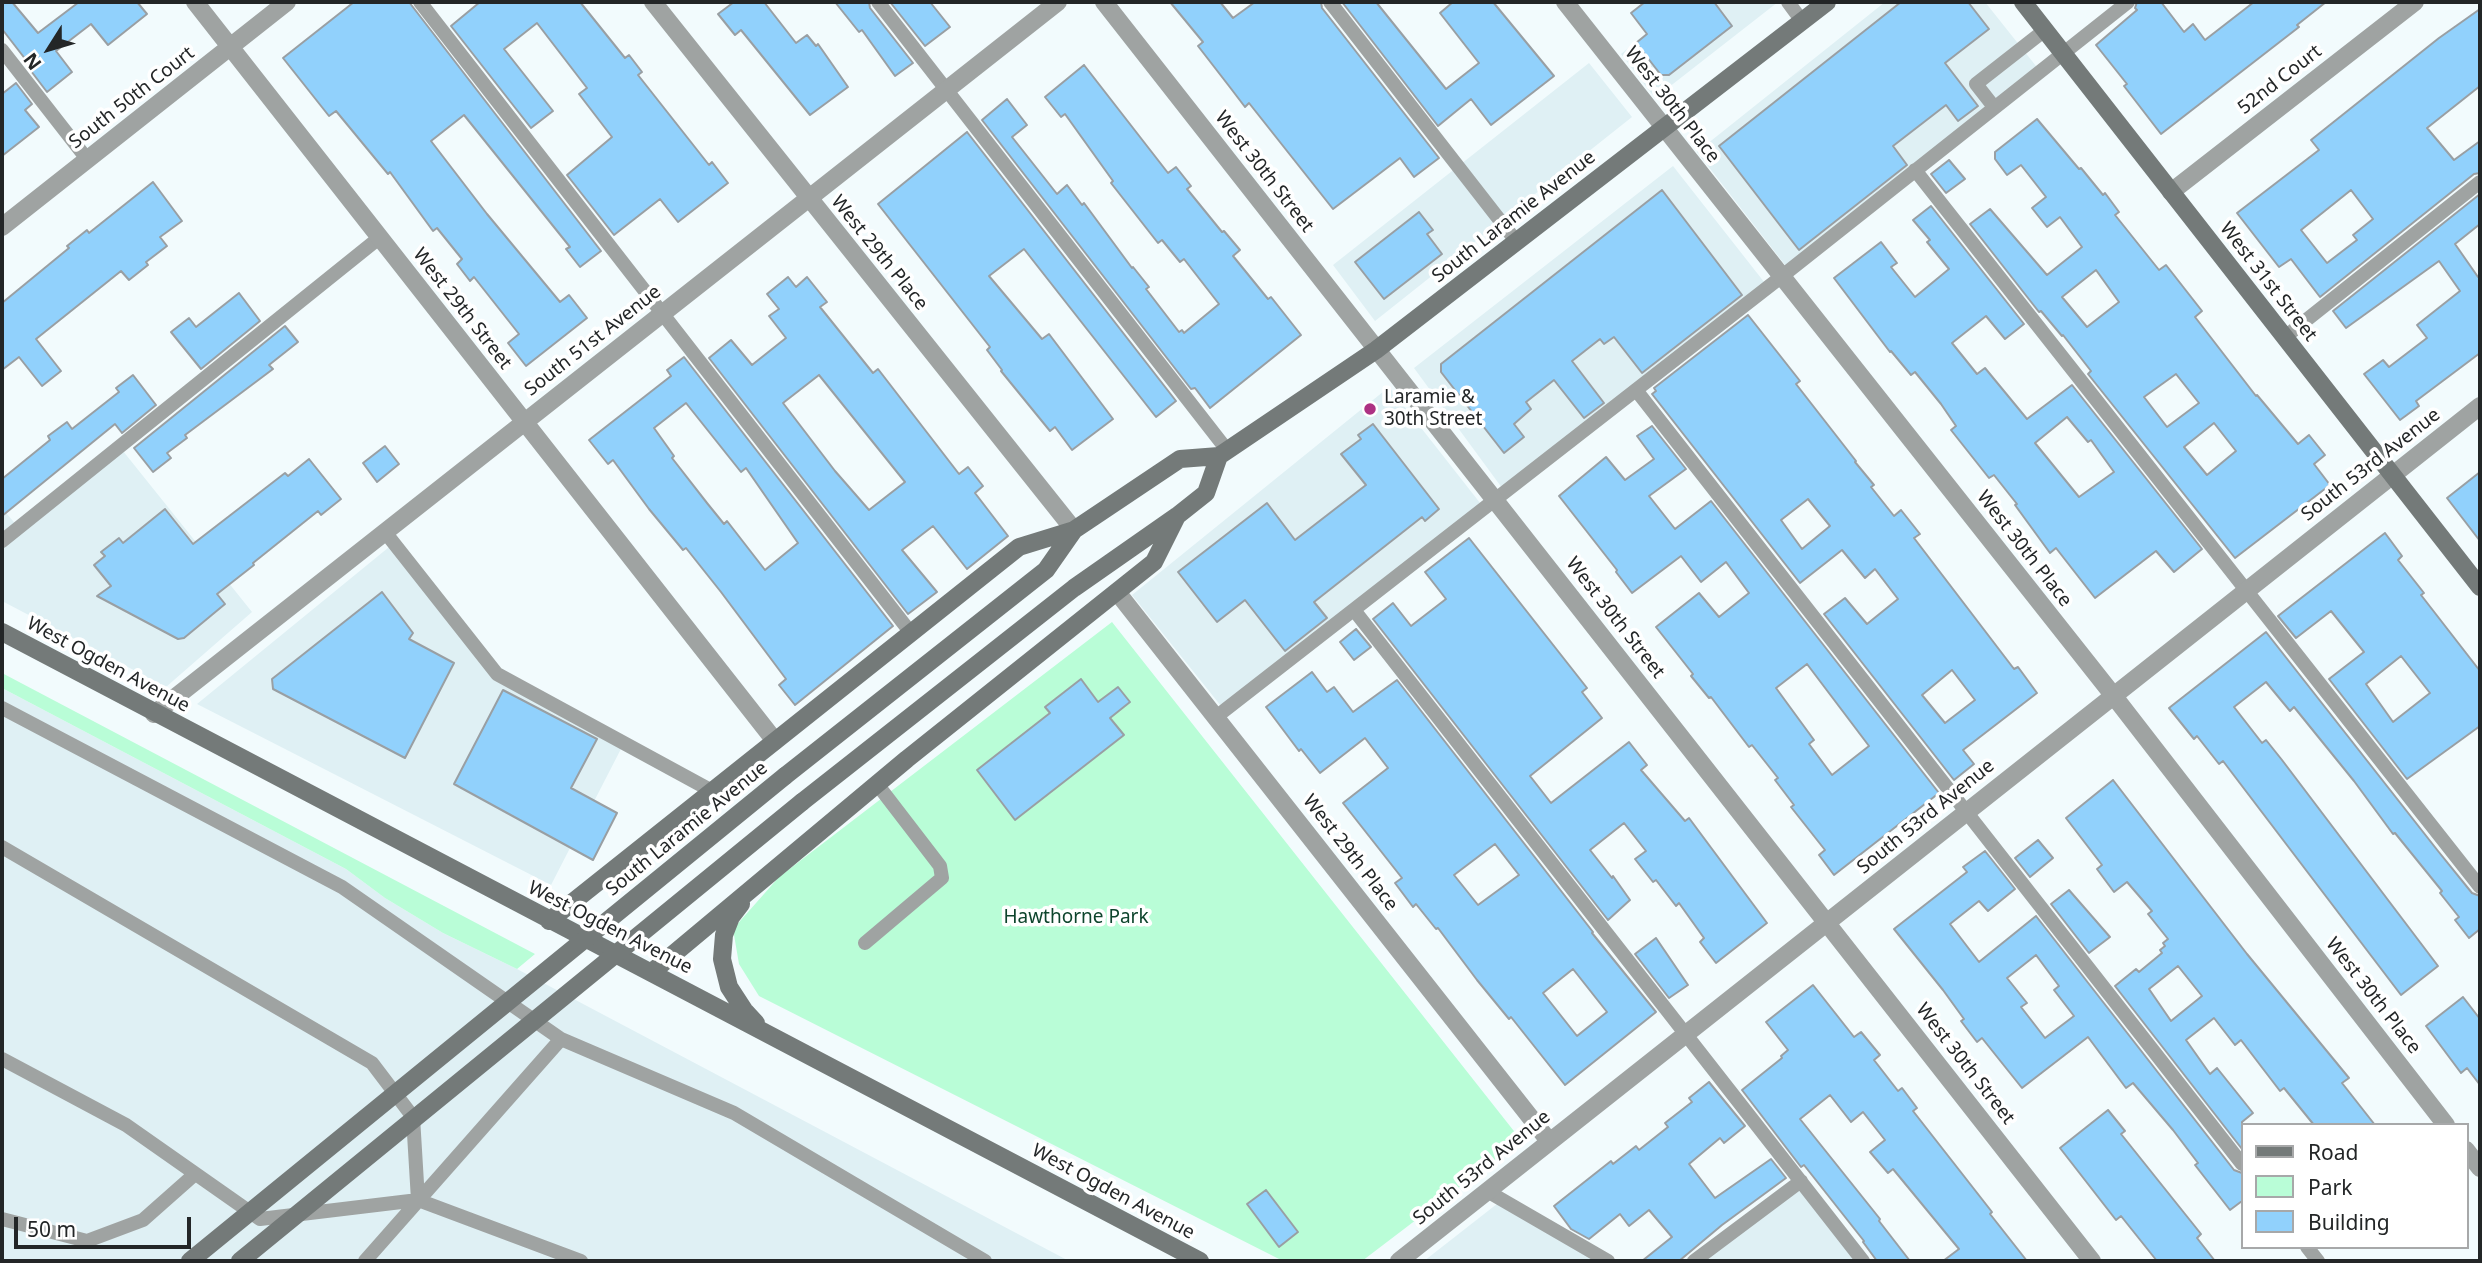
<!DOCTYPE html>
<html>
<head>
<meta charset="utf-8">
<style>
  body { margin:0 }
  #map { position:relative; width:2482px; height:1263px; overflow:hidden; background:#f2fbfd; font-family:"Noto Sans",sans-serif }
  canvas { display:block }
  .frame { position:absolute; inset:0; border:4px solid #232627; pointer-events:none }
  .legend { position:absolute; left:2241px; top:1123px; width:228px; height:126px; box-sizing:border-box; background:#fff; border:2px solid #a7a8a9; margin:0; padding:9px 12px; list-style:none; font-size:21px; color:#232627 }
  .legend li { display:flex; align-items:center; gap:14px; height:35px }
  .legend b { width:35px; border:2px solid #a7a8a9 }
  .north { position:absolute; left:14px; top:14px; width:70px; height:70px; -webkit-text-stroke:5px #fff; paint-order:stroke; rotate:233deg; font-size:19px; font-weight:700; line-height:28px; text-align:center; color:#232627 }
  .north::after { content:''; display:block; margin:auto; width:24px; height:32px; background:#232627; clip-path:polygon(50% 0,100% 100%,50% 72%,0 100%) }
  .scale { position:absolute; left:14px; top:1217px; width:177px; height:32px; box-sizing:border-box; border:4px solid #232627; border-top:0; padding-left:9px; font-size:21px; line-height:24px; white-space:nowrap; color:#232627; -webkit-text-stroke:5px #fff; paint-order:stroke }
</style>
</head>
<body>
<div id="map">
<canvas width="2482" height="1263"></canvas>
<div class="frame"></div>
<ul class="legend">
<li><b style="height:9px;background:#747a79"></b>Road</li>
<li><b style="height:19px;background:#b9fdd7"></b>Park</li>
<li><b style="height:19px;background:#91d1fc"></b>Building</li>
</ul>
<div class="north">N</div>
<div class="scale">50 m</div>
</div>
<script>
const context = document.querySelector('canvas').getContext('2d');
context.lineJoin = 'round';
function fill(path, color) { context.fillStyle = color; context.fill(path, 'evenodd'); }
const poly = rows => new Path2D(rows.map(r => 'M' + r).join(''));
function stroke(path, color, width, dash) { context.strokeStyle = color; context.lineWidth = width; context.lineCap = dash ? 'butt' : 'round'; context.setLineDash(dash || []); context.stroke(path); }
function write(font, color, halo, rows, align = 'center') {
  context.font = font + ' "Noto Sans",sans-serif'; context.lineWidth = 7; context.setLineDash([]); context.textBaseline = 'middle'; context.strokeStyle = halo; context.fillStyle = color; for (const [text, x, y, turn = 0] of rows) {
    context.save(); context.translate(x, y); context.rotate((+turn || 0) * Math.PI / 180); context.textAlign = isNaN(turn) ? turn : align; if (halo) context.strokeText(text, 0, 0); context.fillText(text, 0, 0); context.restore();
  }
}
fill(poly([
  [1685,2,1778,2,1655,98,1621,54],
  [1885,2,1985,2,2040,71,1789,270,1697,152],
  [1589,63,1632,117,1375,321,1333,265],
  [1673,166,1768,287,1505,492,1414,368],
  [1389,387,1484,508,1225,711,1132,595],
  [119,446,252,612,166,687,2,601,2,508,18,527],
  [394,543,497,674,624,743,551,885,197,704],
  [2,688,346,869,385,898,443,933,517,969,1069,1261,2,1261],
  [1801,1181,1863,1261,1694,1261],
  [1502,1200,1608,1261,1424,1261]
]), '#dff0f4');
fill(poly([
  [1112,622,1521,1140,1362,1261,1283,1261,759,996,739,964,733,929,779,877],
  [2,673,535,954,517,969,443,933,385,898,346,869,2,688]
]), '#b9fdd7');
const building = poly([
  [2,2,12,2,38,33,79,2,137,2,147,14,108,45,91,24,56,51,72,72,47,92,31,71,33,69,2,29,2,2],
  [354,2,409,2,601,251,580,267,566,249,570,247,464,115,431,141,487,214,560,302,569,295,587,318,526,366,508,343,519,334,474,277,470,281,457,264,462,259,437,228,433,231,390,172,388,174,336,111,329,116,283,58,354,2],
  [480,2,580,2,625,58,629,55,642,72,638,75,709,165,712,162,728,183,678,222,660,199,614,235,567,175,612,137,579,94,587,88,537,23,504,49,553,111,531,128,451,26,480,2],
  [734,2,764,2,796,43,807,35,816,46,818,44,848,87,810,115,741,30,735,35,718,14,734,2],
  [835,2,869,2,870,8,913,63,895,76,862,30,859,32,835,2],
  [890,2,930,2,950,27,925,46,890,2],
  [1170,2,1220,2,1233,18,1255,2,1321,2,1322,8,1439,158,1414,177,1400,158,1333,209,1249,103,1245,107,1229,86,1198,46,1203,42,1170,2],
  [1342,2,1376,2,1446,89,1479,63,1440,13,1453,2,1493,2,1554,76,1491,125,1471,99,1438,126,1342,2],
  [1645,2,1714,2,1732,26,1669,75,1661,75,1636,43,1647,34,1631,13,1645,2],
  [1901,2,1968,2,1989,29,1945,63,1978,106,1958,121,1946,105,1893,146,1907,165,1799,250,1719,146,1901,2],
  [2137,2,2161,2,2184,32,2193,24,2205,40,2254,2,2326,2,2297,25,2299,27,2161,134,2124,86,2127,84,2096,45,2137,10,2135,8,2137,2],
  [2480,9,2480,86,2427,128,2454,160,2480,141,2480,173,2474,174,2320,297,2291,259,2279,267,2237,213,2319,150,2311,140,2439,38,2480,9],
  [2351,190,2373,219,2353,235,2357,240,2327,263,2301,230,2351,190],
  [1084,65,1168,173,1176,167,1191,186,1187,189,1222,232,1224,231,1240,250,1233,256,1268,299,1271,297,1301,335,1210,408,1195,388,1191,389,982,120,1007,99,1027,125,1012,137,1057,194,1067,185,1082,205,1084,203,1132,268,1133,267,1149,287,1146,289,1179,332,1182,330,1184,333,1219,304,1184,259,1180,262,1162,240,1158,243,1111,183,1113,181,1065,114,1061,117,1045,97,1084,65],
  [16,83,32,104,25,110,39,127,2,156,2,94,16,83],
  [2037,119,2079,169,2081,168,2103,195,2105,193,2119,212,2115,215,2159,270,2166,265,2202,311,2195,317,2256,396,2257,395,2298,444,2309,435,2325,455,2314,464,2330,485,2235,558,2088,374,2091,371,2063,335,2062,336,2041,311,2039,312,1970,224,1990,209,2047,275,2082,247,2060,217,2047,227,2032,208,2046,197,2021,165,2007,175,1995,159,1995,152,2037,119],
  [2096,270,2119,302,2087,327,2062,297,2096,270],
  [2176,374,2199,403,2167,427,2144,397,2176,374],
  [2214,423,2236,451,2207,475,2184,447,2214,423],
  [967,132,1176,401,1156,417,1024,249,989,276,1042,339,1049,334,1113,419,1072,450,1055,427,1050,431,1001,371,1002,370,987,350,990,347,878,204,967,132],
  [1949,160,1965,179,1946,193,1931,174,1949,160],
  [153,182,182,221,160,237,167,246,146,262,148,265,129,280,121,271,36,339,61,371,42,386,19,357,2,370,2,303,69,248,67,246,87,230,89,233,153,182],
  [1662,190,1742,295,1642,373,1614,337,1604,344,1600,339,1572,361,1604,403,1584,418,1554,380,1526,402,1531,409,1514,424,1524,437,1504,453,1441,372,1441,364,1662,190],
  [2480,194,2480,224,2455,244,2478,277,2480,275,2480,353,2416,401,2419,406,2400,420,2364,374,2383,360,2389,367,2427,338,2417,325,2460,291,2439,261,2346,328,2333,311,2480,194],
  [1931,206,2024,324,2005,339,1986,316,1952,343,1977,374,1985,368,2027,419,2072,385,2202,549,2174,572,2156,551,2095,598,2056,548,2050,553,2015,505,2017,504,1994,475,1989,478,1951,430,1956,426,1941,404,1915,372,1911,375,1891,351,1890,352,1834,278,1881,242,1897,263,1891,267,1915,297,1949,269,1927,242,1930,240,1913,220,1931,206],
  [2067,417,2088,442,2091,440,2114,472,2079,497,2035,443,2067,417],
  [1419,212,1433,230,1427,234,1442,254,1384,299,1355,262,1419,212],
  [788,277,796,287,807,277,827,302,820,307,873,373,878,369,959,474,968,467,983,486,975,493,1008,536,967,569,933,526,902,550,937,592,908,614,709,358,731,340,752,365,786,338,769,316,779,309,767,294,788,277],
  [819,375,905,482,869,510,835,471,783,403,819,375],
  [239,293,260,321,201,369,171,332,189,318,196,327,239,293],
  [1748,315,1800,381,1796,384,1856,461,1855,462,1874,485,1871,487,1894,516,1901,510,1920,534,1914,538,2014,669,2018,667,2037,693,1963,750,1974,764,1954,780,1824,614,1845,598,1867,624,1898,599,1875,569,1865,578,1842,550,1800,583,1652,394,1656,391,1654,388,1748,315],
  [1808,499,1830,526,1802,549,1781,520,1808,499],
  [1952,670,1975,700,1945,723,1922,695,1952,670],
  [285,326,298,342,269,365,273,369,185,435,187,438,167,453,171,458,153,472,134,448,285,326],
  [684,357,893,626,795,705,779,685,786,679,721,592,686,548,683,550,649,509,613,460,608,464,589,440,671,376,667,370,684,357],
  [686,403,741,472,746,468,798,543,765,570,727,521,724,524,707,503,672,458,674,456,654,428,686,403],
  [133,375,156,405,122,433,115,424,2,516,2,479,50,440,48,436,67,422,72,429,119,392,116,388,133,375],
  [1373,424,1439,509,1425,521,1422,517,1314,602,1327,618,1285,651,1245,600,1217,622,1178,572,1267,503,1295,540,1366,485,1341,454,1361,439,1358,435,1373,424],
  [1652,426,1686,469,1649,496,1675,529,1711,501,1939,793,1834,875,1819,855,1825,850,1791,807,1794,805,1775,780,1778,778,1752,745,1749,747,1711,697,1709,698,1691,676,1693,674,1656,627,1699,593,1719,617,1749,593,1726,562,1701,582,1681,556,1632,593,1616,572,1617,570,1559,496,1606,457,1625,480,1654,459,1637,436,1652,426],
  [1807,664,1869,746,1832,775,1809,744,1814,740,1776,688,1807,664],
  [385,446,399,464,377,482,363,463,385,446],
  [309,459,341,499,321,515,318,511,253,563,254,565,217,594,225,604,184,638,178,639,97,596,111,586,94,565,105,556,101,552,119,538,123,543,165,509,193,544,285,473,288,476,309,459],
  [2480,472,2480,541,2447,498,2480,472],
  [2385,533,2402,556,2398,560,2424,593,2421,595,2480,671,2480,726,2407,779,2329,679,2364,652,2331,611,2296,638,2278,616,2385,533],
  [2401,656,2430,693,2393,722,2366,684,2401,656],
  [1469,538,1587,688,1582,692,1602,718,1530,776,1551,803,1629,742,1647,765,1641,770,1685,821,1689,818,1767,923,1716,963,1700,942,1704,938,1679,903,1676,906,1656,880,1653,882,1635,859,1646,851,1624,823,1590,850,1612,878,1613,876,1630,900,1608,920,1373,619,1393,603,1411,626,1446,599,1425,572,1469,538],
  [382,592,413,633,409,639,454,663,405,758,273,689,272,679,382,592],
  [1356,629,1371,647,1354,660,1340,642,1356,629],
  [2266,632,2438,851,2472,893,2480,896,2480,929,2469,938,2455,920,2459,917,2440,893,2442,891,2395,833,2393,834,2354,781,2294,707,2290,711,2266,682,2234,707,2262,743,2266,740,2282,760,2438,966,2401,995,2223,761,2219,764,2197,736,2194,739,2169,708,2266,632],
  [1312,672,1327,692,1334,687,1353,712,1397,680,1593,932,1592,933,1656,1012,1565,1085,1511,1017,1509,1019,1477,980,1438,928,1436,929,1416,904,1413,907,1395,883,1402,878,1343,803,1388,768,1365,738,1320,773,1301,749,1299,751,1266,707,1312,672],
  [1495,844,1519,875,1478,905,1454,875,1495,844],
  [1573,969,1607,1012,1577,1036,1543,993,1573,969],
  [1081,679,1098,702,1118,687,1130,702,1110,718,1124,735,1015,820,977,770,1050,713,1045,707,1081,679],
  [503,690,597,739,571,788,617,813,593,860,454,784,503,690],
  [2113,780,2247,954,2349,1078,2342,1083,2375,1125,2314,1125,2284,1088,2280,1091,2241,1040,2235,1045,2214,1018,2186,1040,2210,1074,2217,1068,2253,1113,2242,1122,2242,1149,2115,986,2136,969,2139,972,2162,953,2160,950,2165,946,2163,943,2168,939,2148,914,2152,911,2127,882,2114,892,2097,869,2102,865,2066,818,2113,780],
  [2178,966,2202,996,2171,1021,2149,989,2178,966],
  [2038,840,2053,858,2030,877,2015,858,2038,840],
  [1985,851,2015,889,1988,911,1979,901,1950,924,1979,962,2036,916,2234,1170,2242,1173,2242,1201,2230,1210,2195,1165,2198,1163,2173,1130,2133,1083,2126,1088,2088,1037,2022,1088,1982,1038,1977,1042,1961,1021,1964,1019,1943,990,1894,929,1967,872,1963,867,1985,851],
  [2036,955,2059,986,2054,990,2074,1016,2045,1038,2021,1007,2027,1003,2007,978,2036,955],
  [2069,890,2110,937,2089,953,2051,904,2069,890],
  [1656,938,1688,985,1669,998,1635,954,1656,938],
  [1813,985,1854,1037,1861,1032,1880,1055,1874,1060,1898,1091,1902,1088,1917,1108,1913,1111,1992,1212,1990,1214,2027,1261,1943,1261,1959,1249,1893,1169,1888,1173,1870,1152,1885,1140,1863,1112,1851,1122,1830,1095,1800,1119,1880,1219,1879,1221,1910,1261,1877,1261,1863,1242,1864,1241,1804,1165,1801,1167,1742,1090,1782,1058,1781,1056,1788,1050,1766,1022,1813,985],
  [2463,997,2480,1019,2480,1085,2467,1068,2461,1073,2426,1026,2463,997],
  [1709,1082,1745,1126,1724,1143,1720,1138,1689,1164,1715,1198,1771,1159,1786,1178,1722,1225,1679,1261,1642,1261,1672,1237,1649,1210,1629,1226,1620,1214,1589,1239,1571,1229,1554,1206,1611,1161,1613,1164,1636,1146,1639,1150,1668,1127,1665,1123,1692,1102,1689,1098,1709,1082],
  [2108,1110,2125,1131,2121,1134,2201,1234,2197,1238,2215,1261,2157,1261,2121,1216,2116,1220,2060,1148,2108,1110],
  [1266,1190,1298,1232,1279,1247,1247,1204,1266,1190]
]);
fill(building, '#91d1fc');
stroke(building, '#999fa3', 2);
stroke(poly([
  [420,2,911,633],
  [878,2,1227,450],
  [1330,2,1516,241],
  [1788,2,1802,21],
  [2,50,87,159],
  [1994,107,1976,84,2045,30],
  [1915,170,2480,887],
  [2285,337,2480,182],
  [1636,390,2242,1164],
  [385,532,497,674,712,791],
  [2,541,379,238],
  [1354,610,1863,1261],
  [2,708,342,887,561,1039],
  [1216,717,1781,277,2128,2],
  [2,847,372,1063,413,1117,418,1200],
  [865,943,942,878,940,866,877,784],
  [2,1059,126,1125,260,1219,418,1200,581,1261],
  [1487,1191,1608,1261],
  [2,1219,87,1241,143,1220,195,1174],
  [2307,1247,2318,1261],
  [365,1261,561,1039,734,1113,985,1261],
  [1694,1261,1801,1181]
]), '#9fa3a2', 14);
stroke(poly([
  [195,2,775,741],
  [653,2,1074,530],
  [1104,2,2092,1261],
  [1565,2,2113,695,2446,1125],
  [2171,192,2415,2],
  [2,227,287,2],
  [1117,592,1549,1141],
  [154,714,1058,2],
  [2466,1150,2480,1168],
  [1399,1261,2480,406]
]), '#9fa3a2', 18);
stroke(poly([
  [2023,2,2480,587],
  [2,632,1200,1261],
  [785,776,1046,570,1074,530,1180,459,1219,456,1376,350,1827,2],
  [802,802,1074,588,1177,516,1206,493,1219,456],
  [741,904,731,917,724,935,722,959,729,987,744,1010,756,1023],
  [549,921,1019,547,1074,530],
  [652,972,907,759,1154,562,1177,516]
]), '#747a79', 18);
stroke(poly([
  [190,1261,785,776],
  [240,1261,802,802]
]), '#747a79', 18);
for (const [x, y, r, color] of [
  [1370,409,7,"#ad3183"]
]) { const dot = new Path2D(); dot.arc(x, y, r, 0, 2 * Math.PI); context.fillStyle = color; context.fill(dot); stroke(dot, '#fff', 2.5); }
write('19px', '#232627', '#fff', [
  ["52nd Court",2280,80,-38],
  ["South 50th Court",132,98,-38],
  ["West 30th Place",1672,105,52],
  ["West 30th Street",1264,172,52],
  ["South Laramie Avenue",1514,217,-38],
  ["West 29th Place",879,253,51],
  ["West 31st Street",2268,282,52],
  ["West 29th Street",462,309,52],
  ["South 51st Avenue",593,341,-38],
  ["South 53rd Avenue",2371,465,-38],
  ["West 30th Place",2024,549,52],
  ["West 30th Street",1615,618,52],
  ["West Ogden Avenue",108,665,28],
  ["South 53rd Avenue",1926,817,-39],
  ["South Laramie Avenue",687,829,-39],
  ["West 29th Place",1350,853,52],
  ["West Ogden Avenue",610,928,27],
  ["West 30th Place",2373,996,52],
  ["West 30th Street",1965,1064,52],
  ["South 53rd Avenue",1482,1168,-39],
  ["West Ogden Avenue",1113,1192,28]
]);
write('19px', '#232627', '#fff', [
  ["Laramie &",1384,398],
  ["30th Street",1384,420]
], 'left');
write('19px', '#0e452d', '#fff', [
  ["Hawthorne Park",1076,918]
]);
</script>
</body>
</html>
